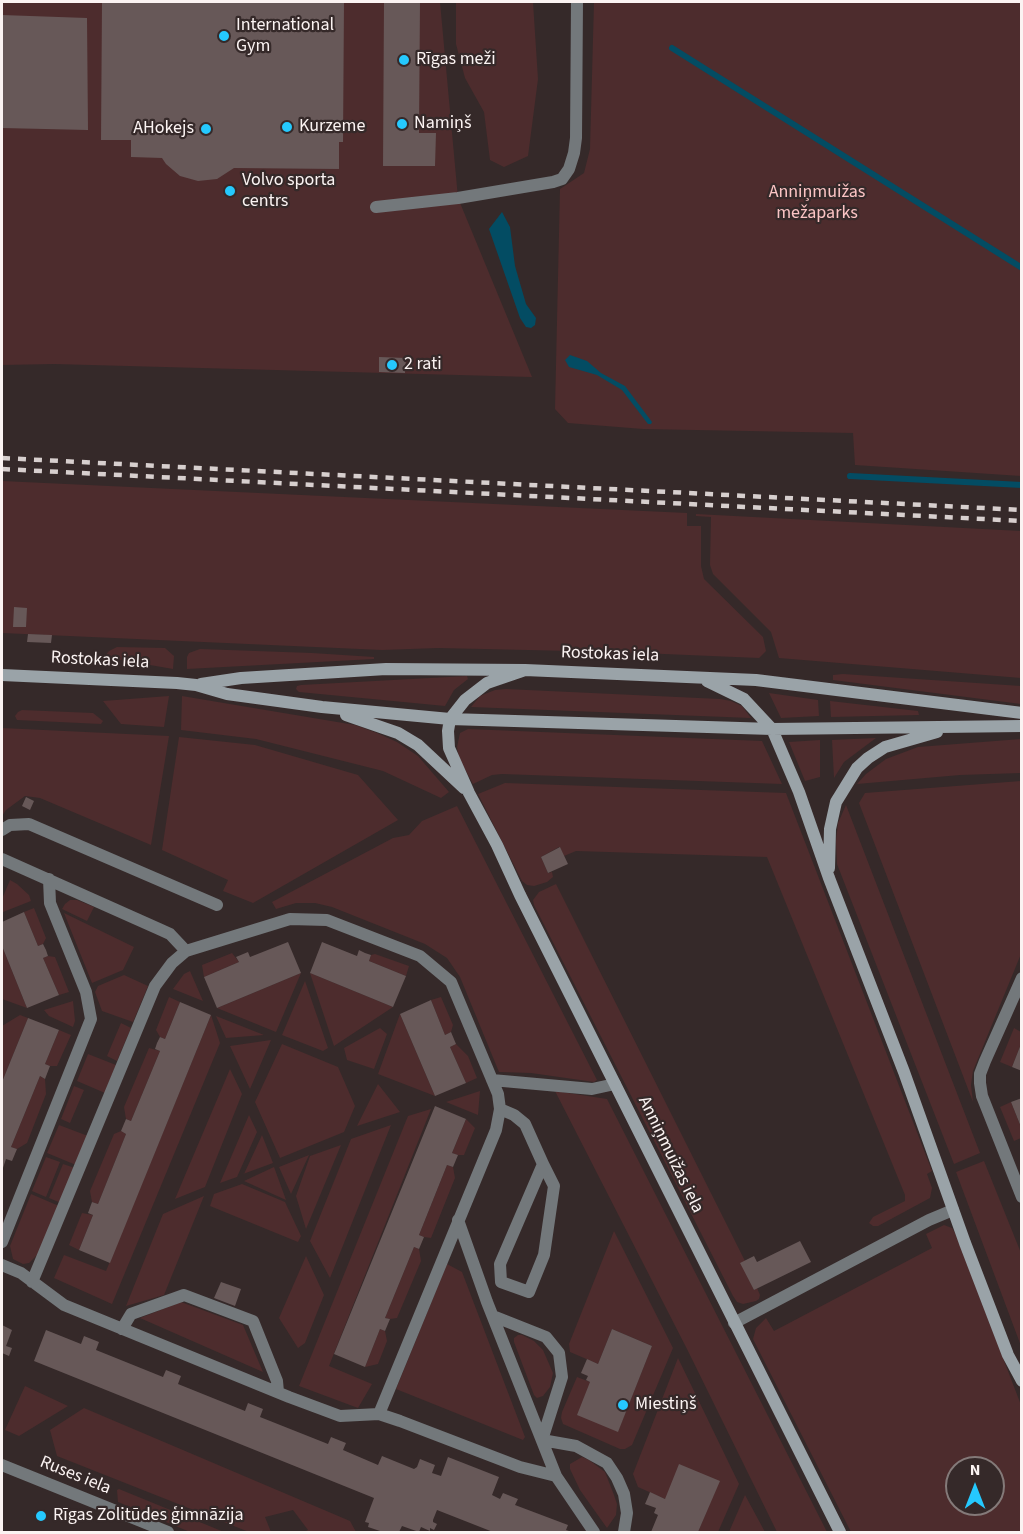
<!DOCTYPE html>
<html>
<head>
<meta charset="utf-8">
<style>
  body { margin:0 }
  #map { position:relative; width:1023px; height:1534px; overflow:hidden; background:#352929; font-family:"Source Sans 3",sans-serif }
  canvas { display:block }
  .frame { position:absolute; inset:0; border:3px solid #fbf3f2; pointer-events:none }
  .north { position:absolute; left:945px; top:1456px; width:60px; height:60px; box-sizing:border-box; background:#352929; border:2px solid #847a79; border-radius:50%; rotate:0deg; font-size:16px; font-weight:700; line-height:24px; text-align:center; color:#fbf3f2 }
  .north::after { content:''; display:block; margin:auto; width:21px; height:27px; background:#25c9fe; clip-path:polygon(50% 0,100% 100%,50% 72%,0 100%) }
</style>
</head>
<body>
<div id="map">
<canvas width="1023" height="1534"></canvas>
<div class="frame"></div>
<div class="north">N</div>
</div>
<script>
const context = document.querySelector('canvas').getContext('2d');
context.lineJoin = 'round';
function fill(path, color) { context.fillStyle = color; context.fill(path, 'evenodd'); }
const poly = rows => new Path2D(rows.map(r => 'M' + r).join(''));
function stroke(path, color, width, dash) { context.strokeStyle = color; context.lineWidth = width; context.lineCap = dash ? 'butt' : 'round'; context.setLineDash(dash || []); context.stroke(path); }
function write(font, color, halo, rows, align = 'center') {
  context.font = font + ' "Source Sans 3",sans-serif'; context.lineWidth = 4.5; context.setLineDash([]); context.textBaseline = 'middle'; context.strokeStyle = halo; context.fillStyle = color; for (const [text, x, y, turn = 0] of rows) {
    context.save(); context.translate(x, y); context.rotate((+turn || 0) * Math.PI / 180); context.textAlign = isNaN(turn) ? turn : align; if (halo) context.strokeText(text, 0, 0); context.fillText(text, 0, 0); context.restore();
  }
}
fill(poly([
  [2,2,440,2,458,198,532,377,54,364,2,365],
  [456,2,533,2,538,79,528,156,504,167,490,160,484,112,465,78,456,44],
  [594,2,1021,2,1021,476,855,465,853,433,643,429,568,423,555,409,560,189,584,173,590,149],
  [2,481,687,513,687,526,701,526,701,566,704,579,763,637,766,651,759,658,617,652,438,648,382,650,2,633],
  [696,514,1021,531,1021,678,779,658,771,632,713,574,710,565,711,517,696,516],
  [117,647,165,648,174,656,173,669,104,657,109,651],
  [200,649,312,653,374,657,374,659,187,669,187,657,189,653],
  [843,674,1021,686,1021,704,833,680,833,675],
  [467,676,468,679,454,690,445,706,299,692,296,689,297,686,301,685],
  [506,689,720,699,731,701,742,706,751,718,471,707,480,696,495,690],
  [769,693,818,700,819,716,781,718],
  [169,696,164,727,121,724,103,701],
  [182,696,355,725,377,733,397,742,418,756,449,792,441,798,383,771,256,739,181,730],
  [830,701,918,711,919,715,831,717],
  [22,710,93,713,103,721,101,724,17,720,15,716,18,712],
  [2,728,169,736,151,845,40,798,25,796,6,810,2,816],
  [468,729,762,741,782,784,502,774,492,775,473,784,459,758,457,747,460,733],
  [179,737,255,745,358,775,398,820,253,903,223,891,228,880,162,850],
  [876,738,844,762,834,778,832,740],
  [1021,739,1021,773,960,775,857,784,866,774,886,759,918,747],
  [820,740,820,777,805,781,789,742],
  [1021,781,1021,954,973,1071,971,1085,973,1102,859,803,865,793],
  [505,783,786,793,932,1171,927,1174,932,1188,930,1198,878,1226,873,1226,869,1223,873,1217,905,1201,905,1195,767,857,576,851,564,856,559,847,541,857,548,873,552,872,553,877,547,882,534,886,527,885,522,881,478,794],
  [846,805,980,1153,954,1164,837,864,836,841,838,823],
  [457,806,597,1080,594,1082,531,1073,499,1072,460,977,447,958,425,944,332,907,315,903,296,903,276,909,272,902,393,838,409,835,422,821],
  [10,880,17,884,29,895,31,901,3,912,2,899],
  [556,884,745,1261,741,1263,754,1290,757,1288,760,1295,759,1299,756,1301,743,1304,737,1302,733,1296,534,905,533,900,539,892],
  [70,900,77,900,94,907,87,921,62,909,65,904],
  [34,908,46,938,43,944,38,946,24,912],
  [64,913,134,947,123,970,92,983],
  [2,946,27,1008,2,999],
  [232,953,239,962,204,977,202,965],
  [375,954,409,966,406,976,369,961,371,955],
  [48,956,55,957,69,992,59,995,43,958],
  [190,971,203,1001,173,989,184,974],
  [301,973,276,1032,217,1008],
  [310,973,393,1007,334,1046],
  [124,975,148,986,133,1022,102,1011,95,992,98,986],
  [305,981,328,1048,323,1051,282,1035],
  [169,997,180,1002,165,1039,160,1037,156,1030],
  [441,997,453,1025,451,1032,445,1035,431,1000],
  [73,1001,75,1021,73,1027,49,1016,44,1010],
  [400,1014,435,1096,378,1074],
  [20,1015,28,1018,2,1082,2,1026],
  [211,1015,220,1043,112,1304,54,1278,64,1255,106,1271],
  [216,1016,264,1035,226,1038],
  [121,1023,131,1028,117,1061,107,1056],
  [380,1028,387,1034,374,1069,347,1060,344,1048],
  [1014,1028,1021,1032,1021,1044,1012,1067,1000,1062],
  [59,1030,71,1035,57,1066,50,1066,45,1064],
  [271,1040,250,1089,230,1046],
  [282,1044,338,1067,355,1106,344,1132,280,1158,255,1102],
  [456,1044,468,1056,477,1078,466,1083,450,1047],
  [149,1048,160,1051,131,1121,126,1119,124,1107],
  [88,1054,116,1065,105,1093,77,1081],
  [230,1069,242,1094,205,1187,175,1199],
  [40,1076,45,1079,46,1094,27,1143,17,1149,11,1147],
  [378,1084,400,1112,357,1126],
  [74,1086,84,1090,70,1123,61,1119],
  [480,1091,478,1115,446,1102],
  [555,1091,607,1099,827,1532,777,1532,688,1351],
  [1011,1102,1021,1127,1021,1138,1014,1141,1000,1107],
  [431,1109,329,1366,372,1384,358,1408,299,1386,408,1116],
  [249,1115,257,1132,237,1177,220,1183],
  [466,1119,475,1128,464,1155,458,1155,452,1153],
  [59,1125,88,1136,76,1165,47,1153],
  [391,1125,330,1278,310,1241,351,1139],
  [121,1131,126,1134,98,1204,92,1202,90,1191,114,1134],
  [262,1135,273,1163,243,1174,244,1174],
  [341,1145,306,1229,296,1196,310,1156],
  [309,1155,291,1194,279,1167],
  [46,1157,60,1162,46,1197,32,1191],
  [984,1161,1021,1253,1021,1346,956,1172],
  [63,1164,75,1168,61,1203,49,1198],
  [447,1165,453,1167,455,1178,431,1238,424,1237,419,1235],
  [274,1167,286,1200,244,1181],
  [242,1184,285,1202,301,1236,298,1242,210,1206,214,1194],
  [31,1194,59,1206,38,1254,29,1263,23,1264,13,1259,10,1246],
  [204,1196,164,1295,126,1306,163,1214],
  [82,1213,93,1215,79,1250,69,1245],
  [944,1225,952,1228,955,1233,1021,1405,1021,1532,851,1532,753,1339,756,1328,766,1318,774,1331,932,1248,926,1234],
  [957,1468,993,1468,993,1504,957,1504],
  [614,1231,673,1348,632,1445,625,1449,620,1449,563,1424,561,1418,562,1412,577,1377,590,1382,618,1431,652,1346,612,1329,598,1364,570,1352,569,1344],
  [414,1247,419,1249,421,1261,397,1318,390,1319,385,1318],
  [306,1256,324,1295,305,1343,298,1348,279,1318],
  [447,1264,462,1272,525,1437,523,1440,396,1389],
  [181,1302,243,1325,263,1372,140,1318],
  [380,1329,385,1331,387,1341,378,1364,365,1367],
  [518,1335,522,1335,534,1341,543,1350,553,1373,550,1387,543,1396,537,1398,534,1395,514,1342,514,1338],
  [678,1358,739,1484,718,1532,698,1532,719,1481,665,1499,638,1487,633,1474],
  [25,1386,68,1406,19,1436,5,1430],
  [84,1408,350,1521,356,1532,304,1532,308,1530,293,1510,265,1517,271,1532,249,1532,57,1456,50,1430],
  [582,1457,589,1460,605,1472,614,1495,617,1504,616,1515,607,1528,580,1490,570,1469,570,1464],
  [119,1489,224,1532,190,1532,118,1502,117,1490],
  [745,1495,765,1532,729,1532]
]), '#4d2c2d');
fill(poly([
  [502,212,510,227,515,266,526,304,536,318,535,325,531,328,526,327,520,318,489,229],
  [570,355,587,361,601,373,625,386,652,422,651,424,648,424,622,390,597,375,569,367,565,360]
]), '#034c63');
stroke(poly([
  [672,48,1022,268],
  [850,476,1022,485]
]), '#034c63', 6);
fill(poly([
  [102,2,344,2,343,142,339,142,339,169,234,168,217,179,198,181,180,176,166,164,162,158,131,157,131,140,101,140],
  [384,2,420,2,419,133,436,133,435,166,383,166],
  [2,15,87,18,88,130,2,128],
  [379,357,406,358,405,373,379,372],
  [14,607,27,608,26,627,13,627],
  [28,634,52,635,51,643,27,642],
  [26,797,34,801,30,810,22,806],
  [560,847,568,864,548,873,541,857],
  [24,912,38,946,43,944,46,950,48,956,43,958,59,995,27,1008,2,946,2,922],
  [288,942,301,973,217,1008,204,977,239,962,236,957,248,952,250,957],
  [322,942,357,956,359,950,365,953,371,955,369,961,406,976,393,1007,310,973],
  [431,1000,445,1035,451,1032,456,1044,450,1047,466,1083,435,1096,400,1014],
  [180,1002,211,1015,110,1263,79,1250,93,1215,88,1213,92,1202,98,1204,126,1134,121,1131,126,1119,131,1121,160,1051,155,1049,157,1043,160,1037,165,1039],
  [28,1018,59,1030,45,1064,50,1066,45,1079,40,1076,11,1147,17,1149,12,1161,6,1159,2,1171,2,1082],
  [1021,1044,1022,1044,1022,1071,1012,1067],
  [1022,1098,1022,1127,1021,1127,1011,1102],
  [435,1106,466,1119,452,1153,458,1155,453,1167,447,1165,419,1235,424,1237,419,1249,414,1247,385,1318,390,1319,385,1331,380,1329,365,1367,334,1354],
  [800,1241,811,1262,754,1290,740,1263,754,1256,757,1262],
  [221,1282,241,1289,235,1306,214,1298],
  [2,1325,12,1330,6,1346,12,1348,9,1356,2,1353],
  [612,1329,652,1346,618,1432,577,1415,590,1382,586,1380,588,1376,581,1373,587,1359,598,1364],
  [46,1330,81,1344,84,1336,99,1342,96,1350,163,1377,166,1370,181,1376,178,1384,245,1411,248,1403,263,1409,260,1417,328,1444,331,1437,346,1443,343,1450,378,1465,382,1456,414,1469,417,1467,420,1459,435,1465,432,1473,441,1476,448,1457,499,1477,492,1495,500,1499,503,1493,518,1499,515,1505,568,1525,566,1530,572,1532,493,1532,437,1510,433,1520,433,1522,437,1524,434,1530,430,1528,430,1531,421,1527,419,1532,402,1526,399,1532,383,1532,368,1527,369,1523,365,1522,374,1498,34,1361],
  [679,1464,720,1481,698,1532,651,1532,658,1515,654,1513,656,1508,645,1504,648,1497,650,1492,665,1499]
]), '#675858');
stroke(poly([
  [376,207,458,198,553,182,562,179,569,169,574,153,576,138,577,2],
  [2,830,10,825,29,824,217,905],
  [2,859,159,929,170,934,186,951],
  [1022,978,985,1061,980,1074,980,1083,982,1096,1022,1197],
  [492,1080,592,1089,615,1084],
  [500,1109,514,1115,525,1124,543,1164,500,1264,501,1282,529,1292,544,1255,554,1186,543,1164],
  [458,1220,487,1302,556,1476,594,1532],
  [2,1242,91,1019,86,992,50,903,49,879],
  [2,1265,21,1273,64,1305,289,1397,340,1416,379,1414,400,1421,520,1467,556,1476],
  [32,1282,155,986,172,963,186,951,290,919,327,920,420,956,451,982,498,1094,500,1109,496,1130,379,1414],
  [493,1316,546,1337,559,1353,562,1377,542,1440,576,1446,607,1463,617,1478,624,1494,627,1513,624,1532],
  [734,1323,929,1220,953,1210],
  [122,1329,131,1314,184,1295,253,1321,277,1381,278,1392],
  [2,1465,168,1532]
]), '#73787b', 12);
stroke(poly([
  [525,670,487,683,465,700,450,719,448,731,449,748,469,793,497,845,520,895,840,1532],
  [2,675,177,683,196,685,227,694,322,707,450,719,772,729,1022,726],
  [707,681,744,699,772,729,799,792,829,878,904,1072,965,1243,1008,1355,1022,1381],
  [201,684,241,678,386,669,525,670,756,680,1022,713],
  [346,715,398,733,418,745,464,788],
  [829,868,830,829,836,802,857,768,868,758,885,747,937,732]
]), '#9aa3a8', 12);
stroke(poly([
  [2,458,1022,510],
  [2,469,1022,521]
]), '#d7cfce', 4.5, [8, 8]);
for (const [x, y, r, color] of [
  [224,36,6,"#25c9fe"],
  [404,60,6,"#25c9fe"],
  [402,124,6,"#25c9fe"],
  [287,127,6,"#25c9fe"],
  [206,129,6,"#25c9fe"],
  [230,191,6,"#25c9fe"],
  [392,365,6,"#25c9fe"],
  [623,1405,6,"#25c9fe"],
  [41,1516,6,"#25c9fe"]
]) { const dot = new Path2D(); dot.arc(x, y, r, 0, 2 * Math.PI); context.fillStyle = color; context.fill(dot); stroke(dot, '#352929', 2); }
write('18px', '#fbf3f2', '#352929', [
  ["International",236,26],
  ["Gym",236,47],
  ["Rīgas meži",416,60],
  ["Namiņš",414,124],
  ["Kurzeme",299,127],
  ["AHokejs",194,129,"right"],
  ["Volvo sporta",242,181],
  ["centrs",242,202],
  ["2 rati",404,365],
  ["Miestiņš",635,1405],
  ["Rīgas Zolitūdes ģimnāzija",53,1516]
], 'left');
write('18px', '#fbc4c4', '#352929', [
  ["Anniņmuižas",817,193],
  ["mežaparks",817,214]
]);
write('18px', '#fbf3f2', '#352929', [
  ["Rostokas iela",610,655,2],
  ["Rostokas iela",100,661,3],
  ["Anniņmuižas iela",670,1155,64],
  ["Ruses iela",75,1476,22]
]);
</script>
</body>
</html>
